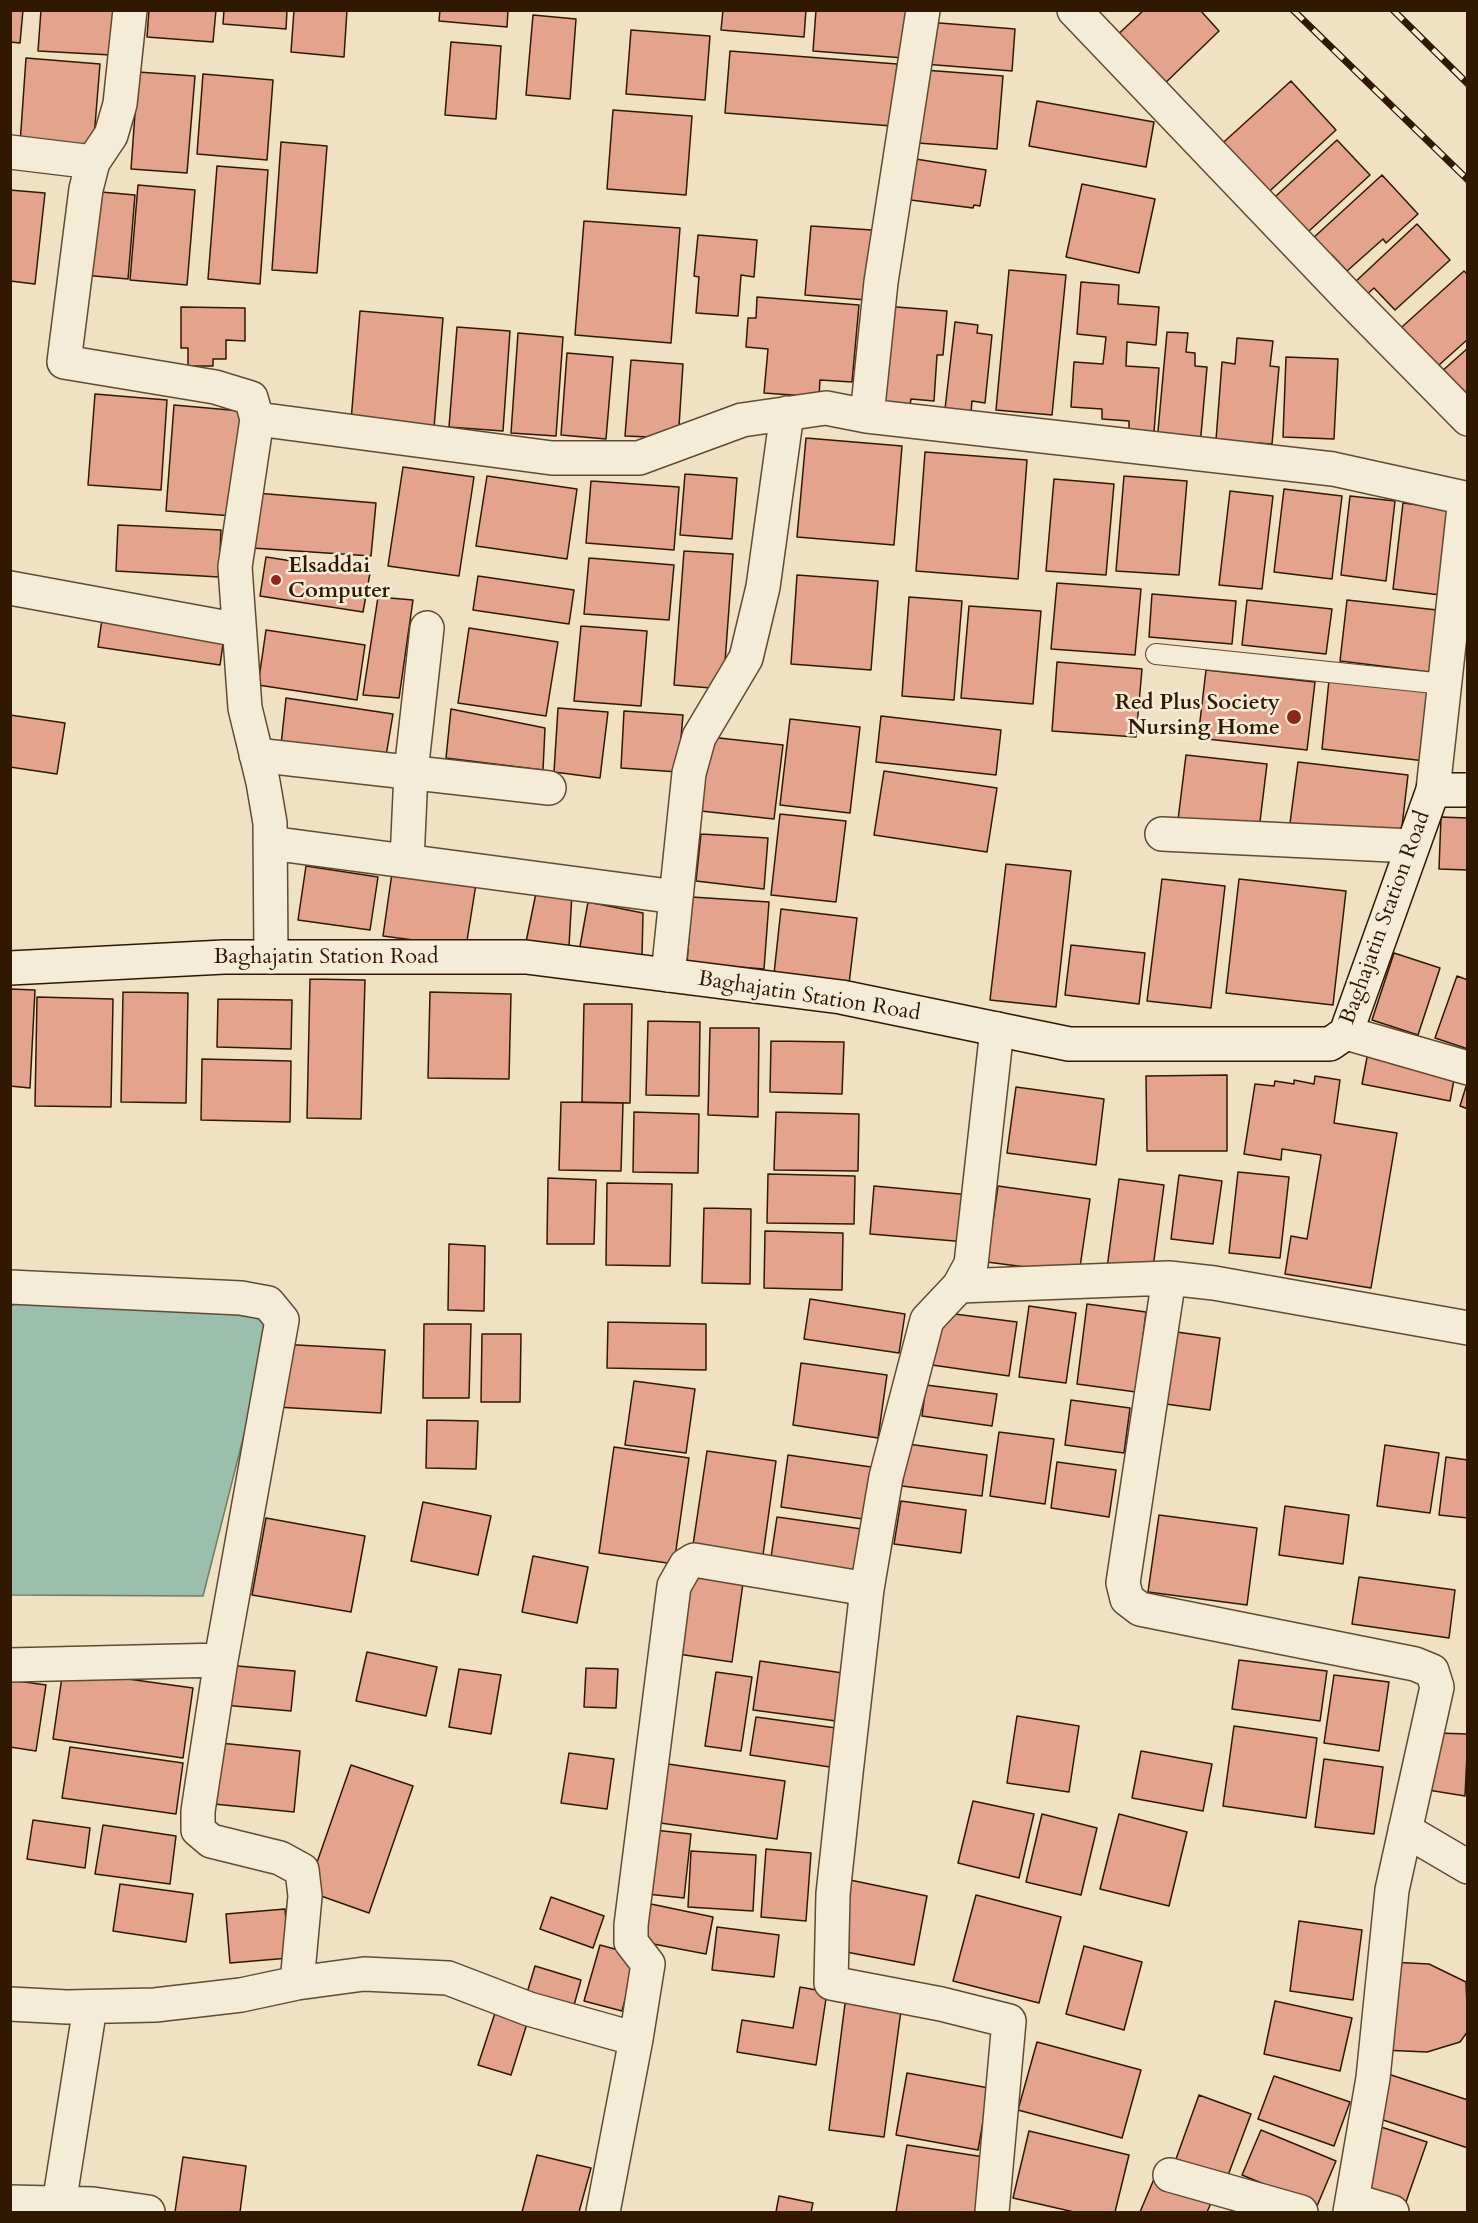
<!DOCTYPE html>
<html>
<head>
<meta charset="utf-8">
<style>
  body { margin:0 }
  #map { position:relative; width:1478px; height:2223px; overflow:hidden; background:#efe1c1; font-family:Cardo,serif }
  canvas { display:block }
  .frame { position:absolute; inset:0; border:12px solid #311901; pointer-events:none }
</style>
</head>
<body>
<div id="map">
<canvas width="1478" height="2223"></canvas>
<div class="frame"></div>
</div>
<script>
const context = document.querySelector('canvas').getContext('2d');
context.lineJoin = 'round';
function fill(path, color) { context.fillStyle = color; context.fill(path, 'evenodd'); }
const poly = rows => new Path2D(rows.map(r => 'M' + r).join(''));
function stroke(path, color, width, dash) { context.strokeStyle = color; context.lineWidth = width; context.lineCap = dash ? 'butt' : 'round'; context.setLineDash(dash || []); context.stroke(path); }
function write(font, color, halo, rows, align = 'center') {
  context.font = font + ' Cardo,serif'; context.lineWidth = 5; context.setLineDash([]); context.textBaseline = 'middle'; context.strokeStyle = halo; context.fillStyle = color; for (const [text, x, y, turn = 0] of rows) {
    context.save(); context.translate(x, y); context.rotate((+turn || 0) * Math.PI / 180); context.textAlign = isNaN(turn) ? turn : align; if (halo) context.strokeText(text, 0, 0); context.fillText(text, 0, 0); context.restore();
  }
}
const water = poly([
  [43,1291,258,1301,273,1321,203,1596,11,1595,11,1306,43,1291]
]);
fill(water, '#9bbead');
stroke(water, '#717c68', 1.5);
const building = poly([
  [10,10,23,10,20,43,10,42,10,10],
  [41,10,114,10,111,55,38,51,41,10],
  [149,10,216,10,213,42,147,37,149,10],
  [224,10,287,10,286,29,223,24,224,10],
  [294,10,347,10,344,57,291,52,294,10],
  [440,10,508,10,507,27,439,21,440,10],
  [723,10,806,10,804,37,721,30,723,10],
  [816,10,908,10,904,58,813,51,816,10],
  [1144,10,1200,10,1219,31,1159,89,1112,40,1144,10],
  [533,15,576,19,570,99,526,95,533,15],
  [927,22,1015,29,1012,71,924,64,927,22],
  [631,30,710,36,705,100,626,94,631,30],
  [451,42,501,46,496,119,445,115,451,42],
  [730,51,897,64,892,126,725,113,730,51],
  [26,58,100,64,93,150,20,144,26,58],
  [924,70,1003,76,997,149,918,143,924,70],
  [138,72,195,76,187,173,131,169,138,72],
  [203,74,273,80,267,160,197,154,203,74],
  [1291,81,1336,130,1261,199,1215,150,1291,81],
  [1037,101,1154,122,1146,167,1029,146,1037,101],
  [613,110,692,116,686,195,607,189,613,110],
  [1337,140,1370,175,1297,242,1264,207,1337,140],
  [281,142,327,146,317,273,272,270,281,142],
  [909,158,986,170,980,206,974,205,973,208,903,199,909,158],
  [217,166,268,170,260,284,208,279,217,166],
  [1382,175,1418,214,1386,243,1383,239,1347,271,1332,255,1323,263,1311,240,1382,175],
  [1082,184,1155,199,1139,273,1066,257,1082,184],
  [138,185,195,190,187,285,130,280,138,185],
  [10,190,45,193,35,284,10,281,10,190],
  [90,191,135,195,128,279,83,275,90,191],
  [584,221,680,228,671,343,575,335,584,221],
  [1417,224,1450,260,1395,310,1374,288,1365,296,1354,283,1417,224],
  [811,226,872,230,866,300,805,295,811,226],
  [698,235,757,240,754,277,741,275,738,316,696,313,699,277,694,276,698,235],
  [1009,270,1066,275,1052,415,996,410,1009,270],
  [1464,271,1468,275,1468,339,1429,374,1393,335,1464,271],
  [1081,282,1119,285,1118,304,1159,307,1156,345,1127,342,1126,366,1159,368,1154,432,1129,430,1129,421,1102,419,1102,409,1071,407,1074,362,1103,364,1106,337,1077,334,1081,282],
  [757,297,859,305,852,382,820,380,819,397,764,393,768,349,746,347,748,318,756,318,757,297],
  [884,306,947,311,943,355,937,355,934,401,911,399,909,410,876,407,884,306],
  [181,307,245,308,245,341,226,340,226,359,213,359,213,366,188,366,188,348,181,348,181,307],
  [360,311,443,318,434,428,351,421,360,311],
  [955,322,978,325,977,333,992,335,985,403,972,401,971,412,945,409,955,322],
  [457,327,510,331,503,431,449,427,457,327],
  [1167,332,1188,333,1186,352,1195,353,1195,366,1207,367,1200,446,1157,442,1167,332],
  [518,333,563,337,556,436,511,433,518,333],
  [1237,338,1273,341,1270,366,1279,367,1272,444,1216,440,1222,362,1235,364,1237,338],
  [1468,348,1468,401,1441,372,1468,348],
  [567,353,613,357,606,439,561,435,567,353],
  [1286,357,1338,359,1334,439,1283,437,1286,357],
  [631,360,683,364,679,426,649,437,625,436,631,360],
  [95,394,167,400,161,490,88,485,95,394],
  [174,405,241,411,233,516,166,511,174,405],
  [806,438,902,446,894,545,797,537,806,438],
  [925,452,1027,460,1018,579,916,571,925,452],
  [403,467,474,477,459,576,388,566,403,467],
  [685,474,737,478,732,539,680,535,685,474],
  [487,476,577,489,567,559,476,546,487,476],
  [1124,476,1187,481,1179,575,1116,571,1124,476],
  [1054,479,1114,484,1106,575,1046,571,1054,479],
  [591,481,679,487,674,550,586,543,591,481],
  [1284,489,1342,496,1332,579,1274,572,1284,489],
  [1230,491,1273,496,1262,589,1219,585,1230,491],
  [256,493,376,503,371,556,252,548,256,493],
  [1350,496,1395,501,1386,581,1341,575,1350,496],
  [1403,503,1450,509,1440,595,1393,589,1403,503],
  [118,525,221,530,219,577,116,571,118,525],
  [684,551,733,554,723,689,674,685,684,551],
  [266,557,370,573,363,612,260,596,266,557],
  [589,558,674,565,669,620,584,614,589,558],
  [797,575,878,581,871,670,791,664,797,575],
  [478,576,574,590,569,624,473,610,478,576],
  [1057,583,1141,589,1135,655,1051,649,1057,583],
  [1152,594,1236,601,1232,644,1149,637,1152,594],
  [378,597,413,600,399,698,363,695,378,597],
  [909,597,962,601,954,700,902,696,909,597],
  [1247,600,1332,609,1326,654,1242,645,1247,600],
  [1347,600,1437,610,1430,672,1340,661,1347,600],
  [969,606,1041,611,1033,704,961,698,969,606],
  [103,612,225,630,220,665,98,647,103,612],
  [581,626,647,631,641,706,574,701,581,626],
  [469,628,558,642,546,716,458,703,469,628],
  [266,630,365,645,357,700,258,685,266,630],
  [1057,662,1142,669,1136,737,1052,731,1057,662],
  [1206,670,1315,682,1307,750,1198,738,1206,670],
  [1329,680,1433,692,1425,761,1322,749,1329,680],
  [286,698,393,714,385,762,281,745,286,698],
  [558,708,608,712,600,778,554,772,558,708],
  [451,709,545,728,543,770,446,758,451,709],
  [624,711,683,715,678,772,621,768,624,711],
  [10,715,65,723,57,774,10,767,10,715],
  [881,716,1001,730,996,775,876,762,881,716],
  [790,719,860,727,850,813,780,805,790,719],
  [710,737,783,745,774,819,701,811,710,737],
  [1186,755,1267,764,1258,838,1177,828,1186,755],
  [1298,762,1408,775,1401,835,1290,823,1298,762],
  [884,771,997,788,987,852,874,835,884,771],
  [780,814,846,821,836,902,771,895,780,814],
  [1441,817,1468,818,1468,870,1439,869,1441,817],
  [701,834,768,838,764,889,696,881,701,834],
  [1006,864,1071,871,1056,1007,990,1000,1006,864],
  [306,866,378,877,370,930,298,920,306,866],
  [392,873,476,884,466,947,383,936,392,873],
  [1162,879,1225,886,1211,1008,1147,1001,1162,879],
  [1239,879,1346,891,1333,1005,1226,993,1239,879],
  [536,893,572,893,569,946,526,942,536,893],
  [692,897,769,902,764,969,687,963,692,897],
  [588,902,643,913,642,957,579,952,588,902],
  [781,909,857,918,848,992,773,983,781,909],
  [1071,945,1145,953,1139,1004,1065,995,1071,945],
  [1394,953,1440,968,1418,1035,1372,1020,1394,953],
  [1457,976,1468,980,1468,1049,1435,1038,1457,976],
  [310,979,365,980,361,1119,307,1118,310,979],
  [10,989,35,990,30,1088,10,1086,10,989],
  [123,992,188,993,186,1103,121,1102,123,992],
  [430,992,511,994,509,1079,428,1078,430,992],
  [37,997,113,999,111,1107,35,1106,37,997],
  [218,999,292,1000,291,1049,217,1047,218,999],
  [584,1004,632,1004,630,1103,582,1102,584,1004],
  [648,1021,700,1022,699,1096,646,1095,648,1021],
  [710,1028,759,1028,758,1117,708,1115,710,1028],
  [771,1041,844,1042,842,1094,770,1092,771,1041],
  [1368,1052,1456,1069,1450,1101,1362,1084,1368,1052],
  [202,1059,291,1061,290,1122,201,1120,202,1059],
  [1227,1075,1227,1151,1147,1151,1146,1076,1227,1075],
  [1315,1076,1340,1080,1334,1123,1397,1133,1371,1288,1285,1274,1291,1236,1307,1239,1321,1155,1282,1149,1281,1160,1244,1154,1255,1084,1274,1086,1275,1081,1294,1084,1294,1080,1314,1084,1315,1076],
  [1468,1080,1468,1109,1460,1106,1468,1080],
  [1016,1087,1104,1099,1096,1165,1007,1153,1016,1087],
  [561,1102,623,1103,621,1171,559,1170,561,1102],
  [634,1112,699,1114,698,1173,633,1172,634,1112],
  [776,1112,859,1114,858,1171,774,1170,776,1112],
  [1238,1172,1289,1177,1280,1258,1229,1253,1238,1172],
  [768,1174,855,1176,854,1224,767,1223,768,1174],
  [1179,1175,1222,1181,1213,1244,1171,1239,1179,1175],
  [548,1178,596,1180,594,1244,547,1244,548,1178],
  [1119,1179,1164,1185,1152,1275,1107,1268,1119,1179],
  [607,1183,672,1184,670,1266,606,1265,607,1183],
  [874,1186,971,1195,967,1242,870,1234,874,1186],
  [998,1186,1090,1199,1079,1274,987,1262,998,1186],
  [704,1208,751,1209,750,1284,702,1283,704,1208],
  [765,1231,843,1233,842,1290,764,1288,765,1231],
  [449,1244,485,1246,484,1311,448,1310,449,1244],
  [810,1299,905,1314,899,1353,804,1339,810,1299],
  [1087,1304,1146,1312,1136,1392,1077,1384,1087,1304],
  [1029,1306,1076,1313,1066,1383,1019,1377,1029,1306],
  [939,1312,1017,1322,1009,1376,932,1365,939,1312],
  [608,1322,706,1324,706,1370,607,1368,608,1322],
  [424,1324,471,1324,469,1398,423,1398,424,1324],
  [1162,1330,1220,1338,1210,1410,1151,1402,1162,1330],
  [482,1334,521,1334,520,1402,481,1402,482,1334],
  [280,1344,385,1350,381,1413,276,1407,280,1344],
  [801,1363,887,1375,878,1438,793,1425,801,1363],
  [634,1381,695,1389,686,1453,625,1445,634,1381],
  [926,1385,997,1394,992,1426,922,1416,926,1385],
  [1071,1400,1130,1408,1124,1453,1065,1445,1071,1400],
  [427,1420,478,1421,476,1469,426,1468,427,1420],
  [999,1432,1054,1439,1045,1504,990,1496,999,1432],
  [908,1444,987,1455,982,1496,902,1486,908,1444],
  [1385,1445,1439,1453,1430,1513,1377,1506,1385,1445],
  [614,1447,689,1458,674,1564,599,1553,614,1447],
  [707,1451,776,1461,763,1555,693,1545,707,1451],
  [788,1455,871,1467,863,1519,781,1507,788,1455],
  [1446,1457,1468,1460,1468,1518,1439,1515,1446,1457],
  [1057,1462,1116,1470,1109,1517,1051,1508,1057,1462],
  [901,1501,966,1510,961,1553,894,1544,901,1501],
  [423,1502,491,1516,478,1575,411,1561,423,1502],
  [1285,1506,1349,1515,1343,1564,1279,1555,1285,1506],
  [1159,1515,1257,1528,1247,1605,1148,1592,1159,1515],
  [777,1517,862,1529,855,1576,770,1564,777,1517],
  [266,1518,365,1536,351,1612,252,1595,266,1518],
  [533,1556,588,1567,577,1623,522,1612,533,1556],
  [690,1569,744,1576,732,1662,678,1654,690,1569],
  [1359,1577,1455,1590,1449,1638,1352,1624,1359,1577],
  [367,1652,437,1667,426,1716,356,1701,367,1652],
  [1239,1660,1327,1671,1320,1721,1232,1709,1239,1660],
  [760,1661,843,1673,836,1721,753,1710,760,1661],
  [226,1665,295,1671,291,1711,223,1705,226,1665],
  [586,1668,618,1669,616,1708,584,1707,586,1668],
  [459,1669,501,1675,491,1734,449,1727,459,1669],
  [63,1670,193,1688,183,1758,53,1739,63,1670],
  [716,1672,752,1677,741,1751,705,1746,716,1672],
  [1334,1675,1389,1682,1379,1751,1324,1743,1334,1675],
  [10,1680,46,1685,36,1751,10,1747,10,1680],
  [1017,1716,1079,1726,1069,1792,1007,1783,1017,1716],
  [756,1717,836,1728,830,1767,750,1755,756,1717],
  [1234,1726,1317,1738,1306,1818,1223,1806,1234,1726],
  [1436,1733,1468,1734,1465,1796,1428,1790,1436,1733],
  [210,1742,300,1751,294,1812,204,1803,210,1742],
  [70,1747,183,1763,176,1814,62,1798,70,1747],
  [1141,1751,1212,1764,1203,1811,1132,1798,1141,1751],
  [569,1753,614,1759,607,1809,561,1803,569,1753],
  [1324,1759,1383,1767,1374,1834,1315,1827,1324,1759],
  [661,1763,785,1781,777,1839,653,1822,661,1763],
  [351,1765,413,1786,369,1913,307,1891,351,1765],
  [973,1801,1034,1814,1019,1878,958,1863,973,1801],
  [1042,1814,1097,1828,1081,1895,1026,1882,1042,1814],
  [1119,1814,1187,1832,1169,1906,1100,1889,1119,1814],
  [33,1820,90,1828,85,1868,27,1859,33,1820],
  [103,1825,176,1836,170,1884,95,1874,103,1825],
  [654,1830,691,1834,684,1898,647,1894,654,1830],
  [766,1849,811,1853,806,1921,761,1917,766,1849],
  [691,1851,756,1855,753,1911,688,1907,691,1851],
  [850,1880,927,1896,914,1965,836,1950,850,1880],
  [120,1884,193,1894,186,1942,113,1931,120,1884],
  [976,1895,1061,1917,1039,2003,953,1981,976,1895],
  [551,1897,604,1916,593,1948,540,1929,551,1897],
  [651,1904,713,1917,706,1954,643,1942,651,1904],
  [285,1909,289,1958,230,1963,226,1914,285,1909],
  [1299,1921,1362,1930,1353,2000,1290,1991,1299,1921],
  [717,1927,779,1935,774,1977,712,1970,717,1927],
  [600,1945,637,1955,622,2011,584,2001,600,1945],
  [1084,1946,1142,1962,1124,2030,1066,2014,1084,1946],
  [1390,1962,1429,1964,1466,1982,1468,2031,1460,2042,1427,2052,1382,2050,1390,1962],
  [535,1966,581,1980,571,2016,524,2003,535,1966],
  [800,1987,827,1992,816,2065,737,2052,742,2020,793,2028,800,1987],
  [846,1996,902,2003,884,2137,829,2130,846,1996],
  [1275,2001,1352,2018,1340,2071,1264,2054,1275,2001],
  [498,2004,530,2014,511,2075,478,2065,498,2004],
  [1037,2042,1141,2070,1122,2138,1018,2110,1037,2042],
  [907,2073,989,2088,978,2150,896,2135,907,2073],
  [1388,2074,1468,2100,1468,2148,1374,2117,1388,2074],
  [1274,2076,1350,2102,1334,2146,1258,2119,1274,2076],
  [1199,2095,1251,2114,1227,2178,1176,2159,1199,2095],
  [1375,2125,1427,2142,1406,2202,1355,2185,1375,2125],
  [1261,2130,1336,2161,1317,2206,1242,2175,1261,2130],
  [1029,2131,1129,2155,1115,2212,1074,2212,1013,2198,1029,2131],
  [907,2145,984,2157,976,2212,896,2212,907,2145],
  [537,2155,591,2168,579,2212,522,2212,537,2155],
  [183,2157,246,2166,240,2212,175,2212,183,2157],
  [1154,2179,1212,2201,1207,2212,1140,2212,1154,2179],
  [779,2196,813,2203,811,2212,776,2212,779,2196]
]);
fill(building, '#e4a38d');
stroke(building, '#311901', 1.5);
const lane = poly([
  [1156,654,1444,684]
]);
const street = poly([
  [130,10,120,104,111,135,93,162,86,189,64,362,215,387,251,398,257,419,235,567,245,708,263,782,270,823,271,957],
  [1074,10,1349,298,1468,419],
  [10,152,93,162],
  [867,416,881,282,923,10],
  [257,419,552,458,639,458,742,420,826,408,867,416,1333,469,1465,498,1433,790],
  [10,588,239,630],
  [256,755,549,788],
  [1162,834,1412,846],
  [270,843,676,897],
  [407,861,411,772,427,628],
  [668,975,689,773,699,737,746,658,763,587,787,413],
  [1346,1033,1468,1068],
  [1169,1278,1123,1583,1127,1599,1140,1609,1415,1664,1432,1671,1437,1687,1392,1890,1373,2078,1350,2212],
  [959,1286,1169,1278,1214,1283,1468,1328],
  [10,1287,241,1298,268,1303,282,1320,221,1660,10,1665],
  [221,1660,198,1811,198,1830,211,1841,280,1858,302,1870,305,1896,297,1983],
  [1405,1830,1468,1867],
  [10,2004,67,2007,155,2005,241,1995,297,1983,364,1974,448,1978,529,2009,636,2039],
  [1170,2175,1301,2212],
  [1352,2200,1392,2212],
  [10,2202,93,2204,148,2212],
  [59,2204,90,2007],
  [603,2212,636,2039,648,1964,631,1942,631,1925,674,1586,686,1565,694,1560,867,1589],
  [992,2212,1009,2021,941,2004,831,1983,833,1894,846,1773,867,1589,886,1477,927,1320,959,1286,971,1264,997,1029]
]);
const secondary = poly([
  [10,968,224,957,526,957,841,997,1069,1044,1330,1044,1346,1033,1433,790,1468,790]
]);
stroke(lane, '#604b31', 22);
stroke(street, '#604b31', 36);
stroke(secondary, '#311901', 36);
stroke(lane, '#f5ecd7', 20);
stroke(street, '#f5ecd7', 33);
stroke(secondary, '#f5ecd7', 33);
const rail = poly([
  [1293,10,1468,180],
  [1393,10,1468,84]
]);
stroke(rail, '#311901', 7);
stroke(rail, '#f5ecd7', 4.5, [14]);
for (const [x, y, r, color] of [
  [276,580,6,"#8f2418"],
  [1294,717,8,"#8f2418"]
]) { const dot = new Path2D(); dot.arc(x, y, r, 0, 2 * Math.PI); context.fillStyle = color; context.fill(dot); stroke(dot, '#f5ecd7', 2); }
write('bold 22px', '#311901', '#f5ecd7', [
  ["Elsaddai",288,567],
  ["Computer",288,592],
  ["Red Plus Society",1280,704,"right"],
  ["Nursing Home",1280,729,"right"]
], 'left');
write('22px', '#311901', '#f5ecd7', [
  ["Baghajatin Station Road",1386,918,-70],
  ["Baghajatin Station Road",326,958],
  ["Baghajatin Station Road",809,997,9]
]);
</script>
</body>
</html>
